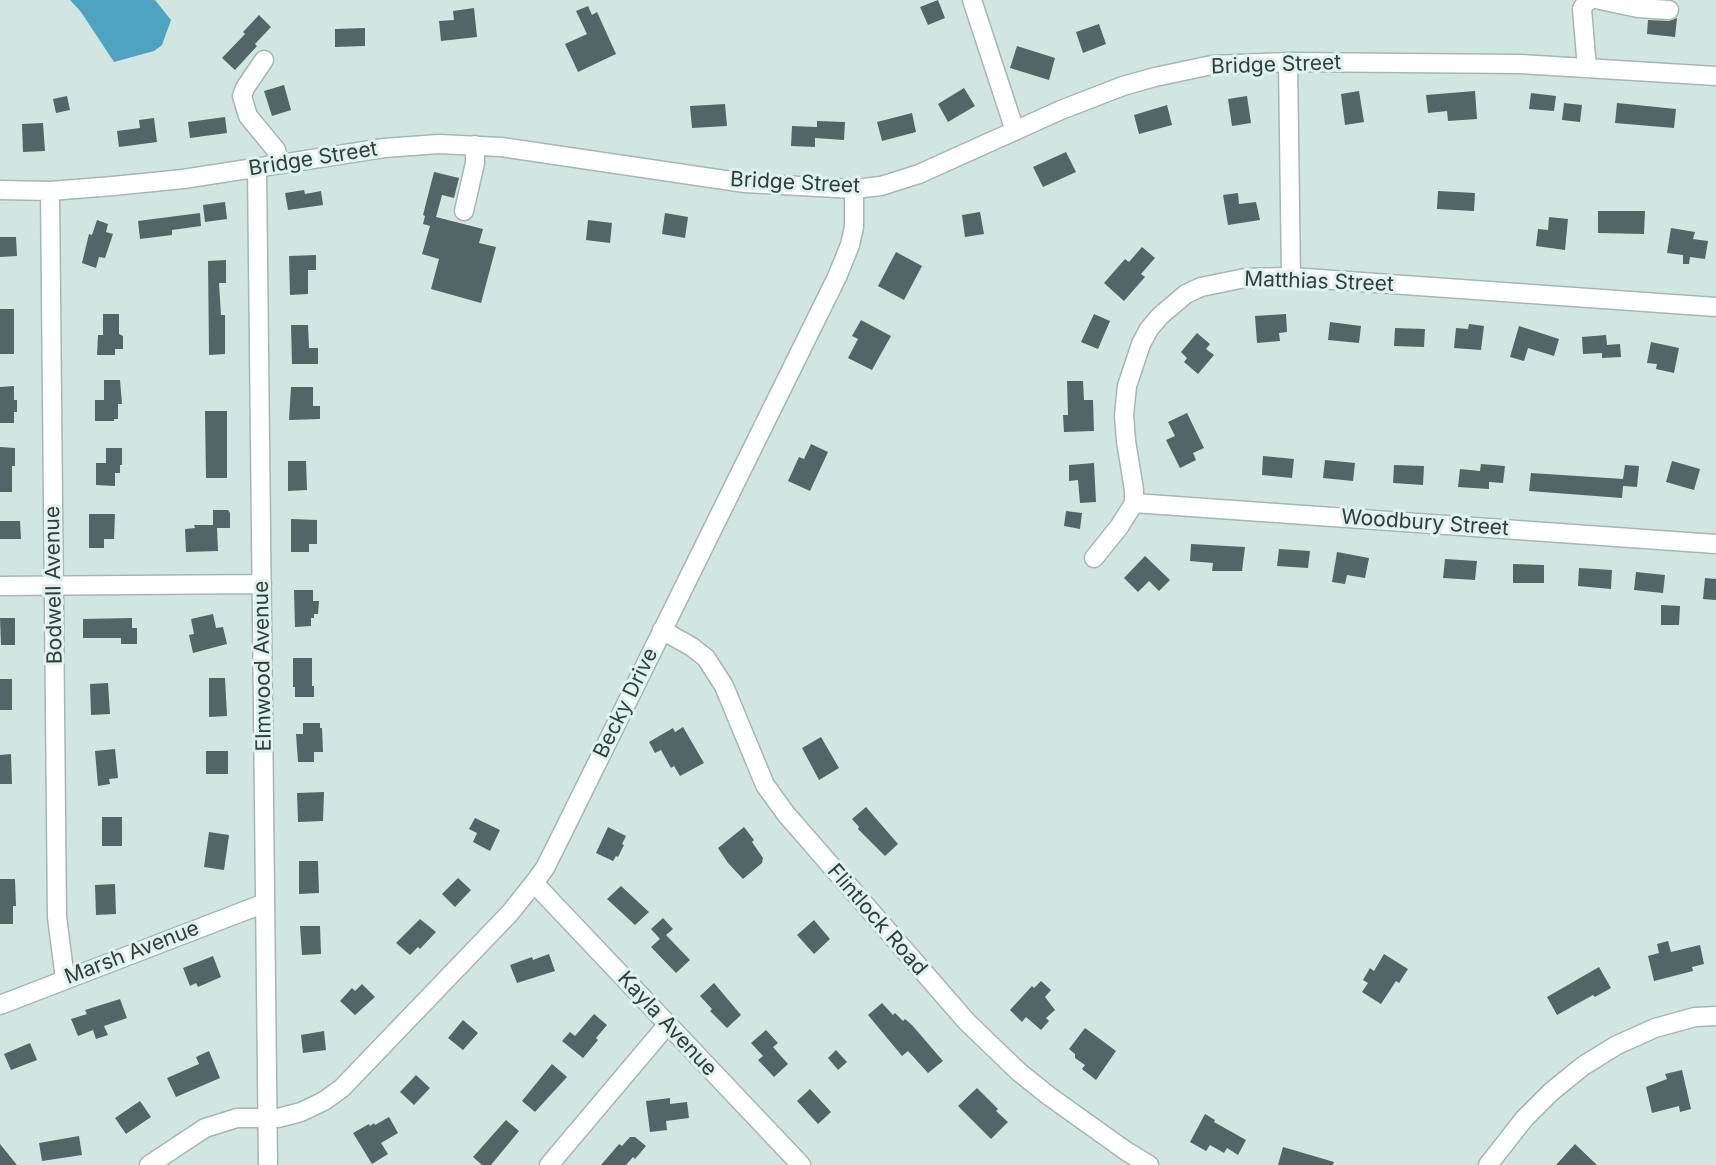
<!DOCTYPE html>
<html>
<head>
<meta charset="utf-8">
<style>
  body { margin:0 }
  canvas { display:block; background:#d1e6e1 }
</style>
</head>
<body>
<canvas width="1716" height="1165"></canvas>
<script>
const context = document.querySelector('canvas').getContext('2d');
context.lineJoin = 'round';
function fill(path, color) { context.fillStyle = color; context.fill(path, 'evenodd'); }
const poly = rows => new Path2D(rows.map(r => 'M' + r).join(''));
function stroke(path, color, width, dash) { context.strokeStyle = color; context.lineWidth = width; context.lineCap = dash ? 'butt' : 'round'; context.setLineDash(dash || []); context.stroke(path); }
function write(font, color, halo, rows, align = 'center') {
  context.font = font + ' Inter,sans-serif'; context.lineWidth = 6; context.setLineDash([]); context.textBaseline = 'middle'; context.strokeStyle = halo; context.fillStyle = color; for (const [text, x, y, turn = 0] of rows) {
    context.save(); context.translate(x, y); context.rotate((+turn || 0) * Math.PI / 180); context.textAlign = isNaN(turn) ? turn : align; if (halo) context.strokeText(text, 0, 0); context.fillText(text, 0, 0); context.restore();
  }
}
fill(poly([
  [70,0,155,0,171,20,162,45,154,51,114,62,81,12]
]), '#4ea3c0');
fill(poly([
  [938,0,945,18,928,25,920,7],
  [588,6,592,15,597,12,616,54,578,72,565,44,587,34,576,11],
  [474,8,477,37,441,41,439,21,454,20,453,11],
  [259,15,271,27,255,44,257,46,235,70,222,58,245,34,243,32],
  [1677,18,1675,37,1647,34,1648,20,1669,21],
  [1099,24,1106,44,1083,53,1076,32],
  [365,28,365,46,335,47,335,29],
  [1017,46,1055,58,1049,80,1010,68],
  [284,85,291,110,272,116,264,91],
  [964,88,975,106,948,122,938,104],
  [1359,91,1364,122,1345,125,1341,94],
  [1475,91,1477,119,1448,121,1447,111,1428,113,1426,95],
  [1531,93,1556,96,1554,111,1529,109],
  [67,96,70,110,56,113,53,99],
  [1247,96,1251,123,1232,126,1228,99],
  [1564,103,1582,105,1580,122,1562,120],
  [1617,103,1676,109,1674,128,1615,123],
  [725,104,727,126,692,128,690,106],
  [1167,105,1172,125,1139,134,1134,115],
  [912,113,916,132,882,141,877,122],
  [225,117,227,133,190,138,188,122],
  [154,118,157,142,119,147,117,131,140,128,139,120],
  [817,121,845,122,844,140,815,138,815,147,791,146,792,126,817,127],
  [43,123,45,151,23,152,22,124],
  [1066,152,1076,172,1043,187,1033,167],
  [434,172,459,178,454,198,442,195,436,217,483,229,479,243,496,247,481,303,431,289,439,259,422,254,430,226,423,224,425,216,423,215],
  [304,190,305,194,321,191,323,205,288,210,285,193],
  [1438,191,1475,193,1474,211,1437,209],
  [1238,193,1239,204,1256,202,1260,220,1228,225,1223,195],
  [225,202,227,219,205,222,203,205],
  [1598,211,1645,211,1644,234,1598,233],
  [980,212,984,234,965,237,962,215],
  [200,213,201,226,172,230,172,235,140,239,138,221],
  [665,213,688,217,685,238,662,234],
  [1549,217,1568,219,1565,250,1536,246,1538,229,1548,230],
  [97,220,108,224,106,232,113,234,105,258,99,257,96,268,82,263,89,234,92,235],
  [588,220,612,223,610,243,586,240],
  [1671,228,1695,232,1693,239,1708,241,1705,259,1690,257,1689,264,1683,264,1683,255,1667,253],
  [0,237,16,237,17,256,0,257],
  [1142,247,1155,258,1141,274,1145,277,1124,301,1104,283,1125,259,1129,262],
  [896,252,922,266,904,300,878,286],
  [316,255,316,270,308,270,308,294,290,295,289,256],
  [226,260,226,283,213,283,219,283,221,315,225,315,225,354,209,355,208,261],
  [0,309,14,309,14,354,0,354],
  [103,314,119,314,119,334,123,336,123,349,115,349,115,355,97,355,98,335,103,335],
  [1094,314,1110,321,1098,349,1081,342],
  [1286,314,1287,332,1279,333,1280,341,1257,343,1255,316],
  [861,320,891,336,872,370,848,358,858,339,852,336],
  [1330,322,1361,326,1359,343,1328,340],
  [1469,324,1484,326,1481,350,1454,348,1456,328,1468,329],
  [291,325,308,325,309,348,318,348,318,364,292,364],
  [1519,326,1559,339,1554,356,1528,348,1524,361,1510,357],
  [1395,328,1425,329,1424,347,1394,346],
  [1197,333,1210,344,1206,349,1214,355,1198,374,1184,362,1187,358,1181,352],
  [1606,335,1607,345,1620,344,1621,357,1602,358,1602,353,1583,354,1582,337],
  [1651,342,1679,348,1674,373,1656,369,1657,364,1647,363],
  [104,380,120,380,122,404,118,404,118,419,114,419,114,421,95,421,95,400,104,400],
  [1067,381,1083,381,1084,400,1093,400,1094,431,1064,432,1063,415,1068,415],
  [14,386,14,400,17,400,17,412,14,412,14,423,0,423,0,387],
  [291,387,313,387,313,406,320,406,320,419,289,420],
  [205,411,227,411,227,478,206,478],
  [1187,413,1204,448,1193,453,1196,460,1180,468,1166,440,1175,436,1168,422],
  [811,444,828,452,810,491,788,481,799,457,804,459],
  [0,447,15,448,15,466,12,466,12,492,0,492],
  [106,448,122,448,122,465,120,465,120,473,115,473,115,486,96,485,96,463,106,463],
  [1263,456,1294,459,1292,478,1262,475],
  [1325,460,1355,463,1353,481,1323,478],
  [288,461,306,461,307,490,288,491],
  [1672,461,1700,469,1694,490,1666,482],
  [1094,463,1096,502,1080,503,1078,480,1069,481,1069,465],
  [1481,464,1505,466,1503,483,1489,482,1489,489,1458,487,1460,469,1480,471],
  [1394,465,1424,466,1423,485,1393,483],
  [1625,465,1639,466,1637,487,1623,486,1622,498,1529,491,1531,473,1623,479],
  [213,510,228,510,230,513,230,528,217,528,218,551,186,552,185,529,195,528,194,525,213,525],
  [1066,511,1082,513,1080,529,1064,526],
  [89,514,115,514,114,539,104,539,104,548,89,548],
  [291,519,317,520,317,544,309,544,309,552,291,552],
  [0,521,20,521,21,539,0,539],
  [1191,544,1245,547,1242,571,1212,571,1213,563,1190,561],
  [1279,549,1310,551,1308,568,1277,566],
  [1337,552,1369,558,1365,578,1347,575,1345,584,1332,582],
  [1145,556,1170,580,1159,591,1149,581,1138,592,1124,578],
  [1445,559,1477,561,1475,580,1443,578],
  [1513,564,1544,565,1544,583,1513,583],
  [1579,568,1612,570,1611,589,1578,586],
  [1636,572,1665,575,1663,593,1634,590],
  [1705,578,1716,579,1716,600,1703,599],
  [294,590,313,590,313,601,319,601,318,614,314,614,314,618,311,618,311,626,295,627],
  [1661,605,1680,606,1679,625,1661,625],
  [213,614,216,628,223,627,227,644,193,653,189,635,194,634,191,619],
  [0,618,15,618,15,645,1,645],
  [132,618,132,628,137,628,137,644,121,644,121,638,83,638,83,619],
  [293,658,312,658,312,686,314,686,314,697,295,697,295,687,293,687],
  [209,678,225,678,227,716,209,717],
  [0,679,12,679,12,710,0,710],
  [108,683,110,714,91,715,90,684],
  [303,723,320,723,320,728,322,728,323,752,314,752,314,762,298,762,296,734,303,734],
  [683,727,704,763,680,776,674,766,671,768,661,750,655,753,649,742,673,728,675,732],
  [821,737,839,768,819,780,802,748],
  [115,749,118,778,109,779,110,784,98,786,95,751],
  [206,751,228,751,228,774,206,774],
  [11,754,12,784,0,784,0,755],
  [324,792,323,821,298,822,297,793],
  [866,807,898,844,885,856,858,829,859,827,852,819],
  [102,817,122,817,122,846,102,846],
  [475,818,500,830,490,851,473,842,477,833,469,829],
  [608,827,626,836,622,844,624,845,618,857,616,856,613,861,596,853],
  [744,827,754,840,752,842,763,858,762,863,743,879,728,863,718,848],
  [209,832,229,835,224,870,204,867],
  [299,861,318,861,319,893,299,894],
  [458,878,471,890,455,907,442,894],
  [0,879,15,879,16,906,13,906,13,924,0,924],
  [115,884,116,914,96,915,95,885],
  [621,886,649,912,635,925,607,899],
  [663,918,673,929,666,935,690,960,676,973,651,947,660,939,651,929],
  [420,919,436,932,420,949,418,947,410,955,396,943],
  [814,920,830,939,814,954,797,935],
  [300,926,320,926,321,954,302,955],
  [1668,941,1671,952,1700,945,1704,964,1692,967,1693,971,1654,981,1648,956,1659,953,1657,944],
  [549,954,555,971,517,983,510,965,532,957,533,960],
  [1384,954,1408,969,1399,983,1396,981,1381,1004,1362,992,1368,983,1363,980,1370,968,1374,971],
  [213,956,221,977,198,987,196,983,190,986,183,968],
  [1599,967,1611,988,1595,997,1593,995,1557,1015,1547,997],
  [1041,981,1051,990,1045,997,1055,1010,1046,1018,1049,1021,1041,1030,1026,1017,1022,1022,1010,1010,1032,986,1034,988],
  [714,983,741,1015,727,1028,710,1011,712,1009,700,996],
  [362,984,375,997,355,1015,340,1001,352,988,355,991],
  [120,999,127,1018,104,1026,108,1035,96,1039,93,1030,78,1036,71,1019,87,1014,85,1010],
  [882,1003,893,1015,895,1013,903,1021,905,1019,912,1025,943,1061,928,1073,908,1051,902,1056,868,1015],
  [594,1014,607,1025,596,1038,598,1040,583,1058,562,1041,570,1032,575,1036],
  [463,1020,478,1033,463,1050,448,1038],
  [1085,1028,1116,1051,1096,1080,1082,1069,1085,1065,1075,1058,1075,1054,1069,1049],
  [766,1030,778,1043,773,1047,788,1064,774,1077,758,1060,763,1056,751,1043],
  [324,1031,326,1050,303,1053,301,1035],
  [30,1043,37,1060,11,1070,4,1054],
  [836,1050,847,1062,838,1070,828,1058],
  [209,1051,220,1078,176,1097,167,1078,199,1064,196,1057],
  [552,1064,567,1077,535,1112,522,1101],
  [1682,1070,1691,1109,1680,1112,1679,1106,1652,1113,1646,1087,1667,1079,1665,1074],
  [416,1075,430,1088,414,1105,400,1092],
  [977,1088,998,1109,996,1111,1008,1122,991,1139,958,1106],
  [810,1089,831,1112,818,1124,797,1101],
  [670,1098,670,1104,687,1102,689,1118,666,1121,667,1130,650,1132,646,1101],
  [140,1101,151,1117,126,1134,115,1118],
  [1205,1114,1215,1120,1214,1122,1246,1140,1238,1155,1227,1148,1224,1153,1210,1145,1206,1151,1190,1142],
  [389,1117,398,1133,381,1143,388,1154,372,1164,353,1133,369,1124,370,1126,374,1123,375,1125],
  [506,1120,519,1131,491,1165,482,1165,473,1157],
  [79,1136,82,1155,42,1161,39,1143],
  [630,1137,635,1137,646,1146,635,1159,633,1157,626,1165,601,1165,619,1144,622,1146],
  [0,1144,17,1165,0,1165],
  [1575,1144,1597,1165,1556,1165],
  [1283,1147,1334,1162,1333,1165,1278,1165]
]), '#536566');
const minor = poly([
  [972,0,1015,131],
  [1600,0,1638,8,1669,10],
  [264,60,245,88,242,96,248,116,276,150,279,164],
  [1288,62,1291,277],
  [1587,68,1582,9,1586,2,1591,0],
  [257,168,268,1165],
  [0,190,50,191,113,186,183,179,384,148,439,144,501,147,745,183,854,189,881,186,919,174,1061,110,1123,86,1155,77,1212,65,1288,62,1520,64,1716,76],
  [50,191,57,917,65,979],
  [464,211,475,163,475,145],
  [1134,503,1716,544],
  [1094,558,1119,527,1134,503,1134,490,1126,441,1124,415,1127,386,1141,344,1149,329,1160,316,1186,294,1201,287,1245,278,1291,277,1716,307],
  [0,586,262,584],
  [662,630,692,647,706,658,724,686,765,785,786,814,967,1022,1019,1072,1049,1096,1126,1151,1149,1165],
  [534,883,801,1165],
  [0,1005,265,903],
  [149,1165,205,1128,237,1118,278,1118,301,1112,324,1101,342,1088,510,913,534,883,545,868,561,836,837,277,850,245,854,227,854,189],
  [549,1165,668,1024],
  [1488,1165,1524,1119,1551,1092,1583,1066,1617,1045,1655,1028,1695,1017,1716,1016]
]);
stroke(minor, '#a4b7b3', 21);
stroke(minor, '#fff', 18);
write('21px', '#353d3b', '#dff3ee', [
  ["Bridge Street",1276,65,-2],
  ["Bridge Street",313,159,-9],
  ["Bridge Street",795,183,3],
  ["Matthias Street",1319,282,2],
  ["Woodbury Street",1425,523,4],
  ["Bodwell Avenue",54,585,-91],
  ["Elmwood Avenue",263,666,-91],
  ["Becky Drive",626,703,-64],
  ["Flintlock Road",877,920,49],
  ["Marsh Avenue",132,953,-21],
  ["Kayla Avenue",667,1024,47]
]);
</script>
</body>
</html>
